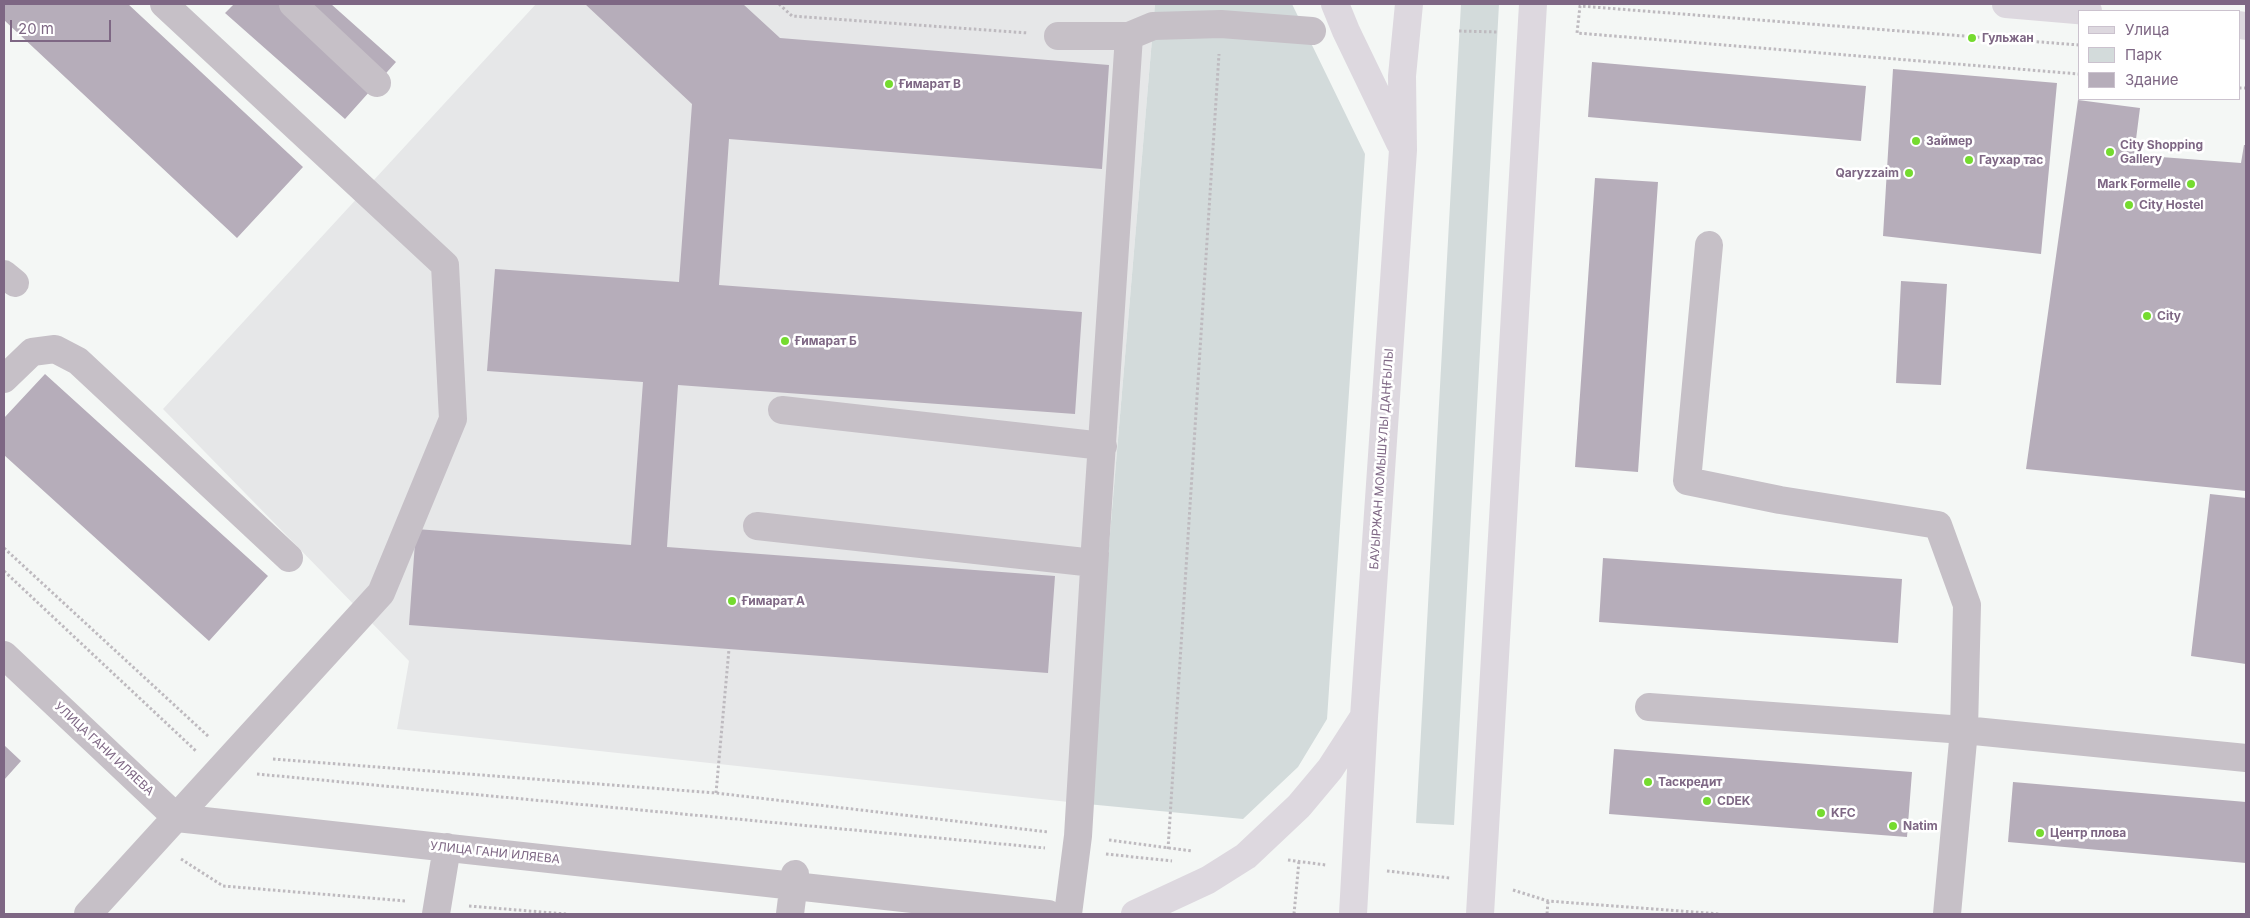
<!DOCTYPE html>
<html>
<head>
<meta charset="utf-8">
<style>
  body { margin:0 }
  #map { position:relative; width:2250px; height:918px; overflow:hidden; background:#f4f7f5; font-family:Inter,sans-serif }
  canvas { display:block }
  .frame { position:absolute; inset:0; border:5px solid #7e6784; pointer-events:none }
  .legend { position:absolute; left:2078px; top:10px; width:162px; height:90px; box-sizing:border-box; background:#fff; border:1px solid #cbc2ce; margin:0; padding:6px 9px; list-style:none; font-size:15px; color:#7e6784 }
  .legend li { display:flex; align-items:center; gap:10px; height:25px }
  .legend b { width:25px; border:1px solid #cbc2ce }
  .scale { position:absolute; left:10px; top:20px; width:101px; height:22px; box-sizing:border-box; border:2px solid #7e6784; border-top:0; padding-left:6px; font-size:15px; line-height:18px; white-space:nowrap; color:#7e6784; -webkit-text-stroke:4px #fff; paint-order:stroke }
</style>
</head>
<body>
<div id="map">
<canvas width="2250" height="918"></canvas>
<div class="frame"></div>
<ul class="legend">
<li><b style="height:6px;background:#ddd8df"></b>Улица</li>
<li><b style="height:14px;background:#d3dbdb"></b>Парк</li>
<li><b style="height:14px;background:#b6adba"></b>Здание</li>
</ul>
<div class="scale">20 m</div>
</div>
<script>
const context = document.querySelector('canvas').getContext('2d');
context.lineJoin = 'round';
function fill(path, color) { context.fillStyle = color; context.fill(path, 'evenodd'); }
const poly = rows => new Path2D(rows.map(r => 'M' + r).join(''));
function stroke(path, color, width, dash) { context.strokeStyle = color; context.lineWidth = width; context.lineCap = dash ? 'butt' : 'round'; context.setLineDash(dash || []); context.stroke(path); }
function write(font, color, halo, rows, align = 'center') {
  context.font = font + ' Inter,sans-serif'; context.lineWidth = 5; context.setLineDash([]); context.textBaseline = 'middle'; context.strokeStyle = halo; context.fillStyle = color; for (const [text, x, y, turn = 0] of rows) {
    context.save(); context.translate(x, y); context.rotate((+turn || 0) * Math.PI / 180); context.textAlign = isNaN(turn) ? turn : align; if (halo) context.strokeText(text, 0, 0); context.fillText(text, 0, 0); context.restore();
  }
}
fill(poly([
  [536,4,1155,4,1087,804,397,729,409,661,163,409]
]), '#e6e7e8');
fill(poly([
  [1155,4,1292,4,1365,154,1327,719,1298,767,1243,819,1087,804],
  [1461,4,1499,4,1454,825,1416,823]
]), '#d3dbdb');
fill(poly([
  [4,4,128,4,303,167,237,238,4,20],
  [234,4,331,4,396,62,345,119,225,13],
  [585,4,743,4,780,38,1109,65,1102,169,729,139,719,285,1082,312,1075,414,678,385,667,547,1055,576,1048,673,409,625,416,529,631,545,643,382,487,371,495,269,679,282,692,104],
  [1592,62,1866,86,1861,141,1588,117],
  [1893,69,2057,83,2041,254,1883,236],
  [2078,100,2140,108,2134,155,2241,163,2244,145,2246,145,2246,491,2026,469],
  [1595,178,1658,182,1638,472,1575,467],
  [1901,281,1947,284,1941,385,1896,383],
  [45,374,268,576,209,641,4,455,4,418],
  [2210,494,2246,498,2246,664,2191,656],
  [1603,558,1902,579,1898,643,1599,622],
  [4,745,21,761,4,780],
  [1614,749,1912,772,1907,837,1609,814],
  [2013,782,2246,802,2246,863,2008,842]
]), '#b6adba');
stroke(poly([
  [779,4,792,16,1028,33],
  [1459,31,1497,32],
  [2079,45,1580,6,1577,33,2079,74],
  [2239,88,2246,88],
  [4,548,209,737],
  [4,571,196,751],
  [273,759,716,793,1048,832],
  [257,774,1045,848],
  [716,793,729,649],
  [1109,840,1192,851],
  [1168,849,1219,54],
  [1106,854,1172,861],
  [181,859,223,886,406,901],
  [1288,860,1326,865],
  [1387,871,1450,878],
  [1513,890,1548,901,1720,914],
  [469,906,566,914],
  [1294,914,1299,861],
  [1547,914,1548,901]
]), '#bebabf', 3, [2.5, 2.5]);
stroke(poly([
  [293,4,377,83],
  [1058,36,1129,36,1153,26,1221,24,1312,31],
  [1709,245,1687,481,1780,500,1938,525,1967,605,1964,730,2246,758],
  [4,274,15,283],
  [4,379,32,352,55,349,78,361,289,558],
  [782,410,1103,446],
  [757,526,1094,563,1129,36],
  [4,655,177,818,1048,914],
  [1649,707,1964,730,1947,914],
  [88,914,381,593,453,419,445,265,164,4],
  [436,914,447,847],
  [790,914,795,874],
  [1068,914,1078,836,1095,553]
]), '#c6c0c7', 28);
stroke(poly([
  [1335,4,1346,31,1400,143],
  [2006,4,2088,11],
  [2239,25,2246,26],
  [1135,914,1208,880,1246,856,1299,806,1330,769,1363,718],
  [1353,914,1364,717,1403,150,1402,76,1409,4],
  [1480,914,1533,4]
]), '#ddd8df', 28);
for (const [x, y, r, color] of [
  [1972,38,5,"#75db2f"],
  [889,84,5,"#75db2f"],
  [1916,141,5,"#75db2f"],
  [2110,152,5,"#75db2f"],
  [1969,160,5,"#75db2f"],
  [1909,173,5,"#75db2f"],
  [2191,184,5,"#75db2f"],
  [2129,205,5,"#75db2f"],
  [2147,316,5,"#75db2f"],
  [785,341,5,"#75db2f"],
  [732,601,5,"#75db2f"],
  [1648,782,5,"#75db2f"],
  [1707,801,5,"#75db2f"],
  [1821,813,5,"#75db2f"],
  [1893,826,5,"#75db2f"],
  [2040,833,5,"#75db2f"]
]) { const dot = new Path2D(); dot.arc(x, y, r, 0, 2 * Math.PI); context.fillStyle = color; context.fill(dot); stroke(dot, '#fff', 2); }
write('bold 12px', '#7e6784', '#fff', [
  ["Гульжан",1982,38],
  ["Ғимарат В",899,84],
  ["Займер",1926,141],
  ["City Shopping",2120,145],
  ["Gallery",2120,159],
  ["Гаухар тас",1979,160],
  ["Qaryzzaim",1899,173,"right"],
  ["Mark Formelle",2181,184,"right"],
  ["City Hostel",2139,205],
  ["City",2157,316],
  ["Ғимарат Б",795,341],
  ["Ғимарат А",742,601],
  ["Таскредит",1658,782],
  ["CDEK",1717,801],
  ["KFC",1831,813],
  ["Natim",1903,826],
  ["Центр плова",2050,833]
], 'left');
write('12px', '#7e6784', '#fff', [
  ["БАУЫРЖАН МОМЫШҰЛЫ ДАҢҒЫЛЫ",1382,459,-86],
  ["УЛИЦА ГАНИ ИЛЯЕВА",104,749,43],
  ["УЛИЦА ГАНИ ИЛЯЕВА",495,853,6]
]);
</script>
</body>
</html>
